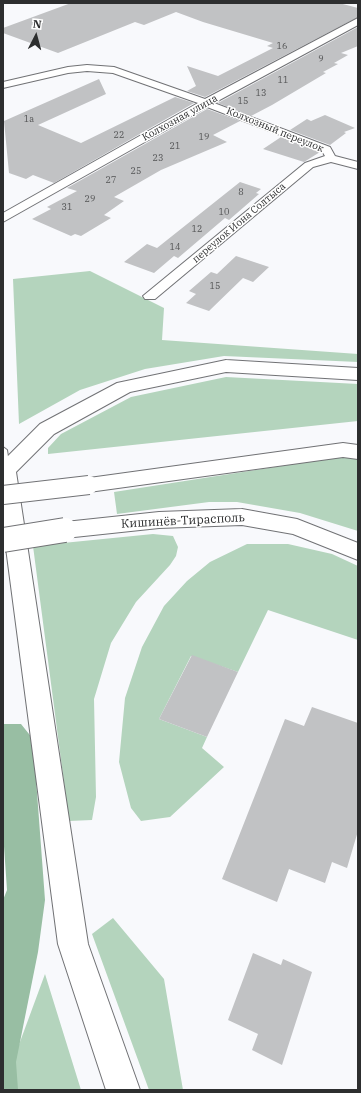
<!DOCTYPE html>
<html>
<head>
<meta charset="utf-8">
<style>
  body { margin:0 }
  #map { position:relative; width:361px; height:1093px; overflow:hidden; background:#f8f9fc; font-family:"IBM Plex Serif",serif }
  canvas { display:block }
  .frame { position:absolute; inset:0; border:4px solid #2d2e2f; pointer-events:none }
  .north { position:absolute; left:16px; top:16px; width:40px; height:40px; -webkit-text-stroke:3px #fff; paint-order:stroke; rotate:6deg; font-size:11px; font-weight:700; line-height:16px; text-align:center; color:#2d2e2f }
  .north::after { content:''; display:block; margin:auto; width:14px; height:18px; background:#2d2e2f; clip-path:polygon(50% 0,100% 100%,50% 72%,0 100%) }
</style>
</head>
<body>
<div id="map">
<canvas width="361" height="1093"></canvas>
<div class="frame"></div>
<div class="north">N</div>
</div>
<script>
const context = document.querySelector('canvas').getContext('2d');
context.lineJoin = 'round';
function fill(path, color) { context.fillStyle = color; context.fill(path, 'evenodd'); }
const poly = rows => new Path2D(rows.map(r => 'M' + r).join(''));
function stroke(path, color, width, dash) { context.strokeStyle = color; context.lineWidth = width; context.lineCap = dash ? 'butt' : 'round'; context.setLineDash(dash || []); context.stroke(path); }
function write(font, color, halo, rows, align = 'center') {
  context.font = font + ' "IBM Plex Serif",serif'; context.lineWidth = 3; context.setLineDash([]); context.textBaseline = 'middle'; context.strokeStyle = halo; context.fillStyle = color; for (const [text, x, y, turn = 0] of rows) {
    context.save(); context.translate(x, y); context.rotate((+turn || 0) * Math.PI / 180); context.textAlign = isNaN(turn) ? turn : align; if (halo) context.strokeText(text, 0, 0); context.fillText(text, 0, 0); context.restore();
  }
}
fill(poly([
  [90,271,164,308,162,340,358,354,358,362,224,356,145,369,80,390,19,424,13,279],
  [226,377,358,384,358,421,48,454,48,448,61,434,131,397],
  [339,457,358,457,358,531,300,513,237,502,209,502,117,514,114,492],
  [153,534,173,536,178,547,176,556,170,565,136,602,111,643,94,699,96,797,92,820,69,821,33,546],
  [247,544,288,544,332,554,358,566,358,640,268,610,238,672,191,656,159,719,207,737,202,748,224,767,170,817,141,821,131,808,119,762,125,698,142,647,164,606,187,581,210,562],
  [113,918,164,979,183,1090,149,1090,92,934],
  [45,974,81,1090,3,1090,3,1088]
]), '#b4d4bd');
fill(poly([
  [3,724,21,724,33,739,45,900,38,952,16,1062,18,1090,3,1090,3,900,7,890,3,832]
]), '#98bea3');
fill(poly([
  [71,3,339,3,358,8,358,17,205,97,187,91,196,86,187,66,218,76,273,48,267,46,273,43,203,22,176,12,144,25,135,22,58,53,3,33,3,28],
  [358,27,358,46,341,53,348,55,334,63,338,64,323,72,326,73,272,105,251,116,218,103],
  [99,79,106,94,38,125,81,143,175,97,194,103,54,183,33,175,26,179,9,173,4,121],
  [207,109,240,121,213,135,227,142,161,170,114,197,124,201,104,215,111,218,81,236,75,234,71,236,32,219,51,209,47,207,77,191,67,188],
  [325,115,355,128,344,132,346,133,330,145,290,130,307,119,311,121],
  [281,137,320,152,304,162,263,149],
  [240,182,261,189,256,193,259,194,229,220,225,218,178,258,174,256,154,273,124,262,147,244,157,248],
  [236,256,269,267,253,282,243,278,209,311,186,303,196,294,189,291,211,272,217,274],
  [192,655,238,672,207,737,159,719],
  [312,707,358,723,358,831,347,868,332,862,325,883,289,869,277,902,222,879,285,719,304,726],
  [253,953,281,965,283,959,312,972,282,1065,252,1050,258,1034,228,1020]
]), '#c1c2c4');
const service = poly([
  [3,447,7,450,10,470,6,473,3,472,3,447]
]);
const minor = poly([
  [358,18,358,25,214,103,330,147,335,156,358,162,358,169,331,162,313,167,155,299,145,299,143,296,305,163,325,156,322,151,207,107,3,222,3,213,198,103,113,73,87,71,68,73,3,88,3,82,68,67,87,65,114,67,205,99,358,18]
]);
const primary = poly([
  [226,360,358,368,358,380,226,372,130,392,54,434,16,472,88,944,140,1090,106,1090,58,944,3,525,3,461,40,424,117,383,226,360],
  [343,443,358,445,358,459,343,457,89,492,82,490,79,485,82,480,89,478,343,443],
  [242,509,297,519,358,543,358,560,293,534,242,525,159,528,65,538,57,536,54,530,57,524,65,522,159,512,242,509]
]);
stroke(service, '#717275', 2);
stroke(minor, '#717275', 2);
stroke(primary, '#717275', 2);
fill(service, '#fff');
fill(minor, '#fff');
fill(primary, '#fff');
const primaryBridgeFar1 = poly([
  [3,495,89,485]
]);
const primaryBridge = poly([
  [3,540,65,530]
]);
stroke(primaryBridgeFar1, '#717275', 20, []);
stroke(primaryBridge, '#717275', 26, []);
stroke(primaryBridgeFar1, '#fff', 18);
stroke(primaryBridge, '#fff', 24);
write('9px', '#525354', null, [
  ["16",282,46],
  ["9",321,59],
  ["11",283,80],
  ["13",261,93],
  ["15",243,101],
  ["1а",29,119],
  ["22",119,135],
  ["19",204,137],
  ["21",175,146],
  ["23",158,158],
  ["25",136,171],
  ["27",111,180],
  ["8",241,192],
  ["29",90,199],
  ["31",67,207],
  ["10",224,212],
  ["12",197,229],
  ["14",175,247],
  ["15",215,286]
]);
write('10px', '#2d2e2f', '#fff', [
  ["Колхозная улица",180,118,-29],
  ["Колхозный переулок",275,130,22],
  ["переулок Иона Солтыса",239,223,-40]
]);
write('12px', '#2d2e2f', '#fff', [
  ["Кишинёв-Тирасполь",183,521,-3]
]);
</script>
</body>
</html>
